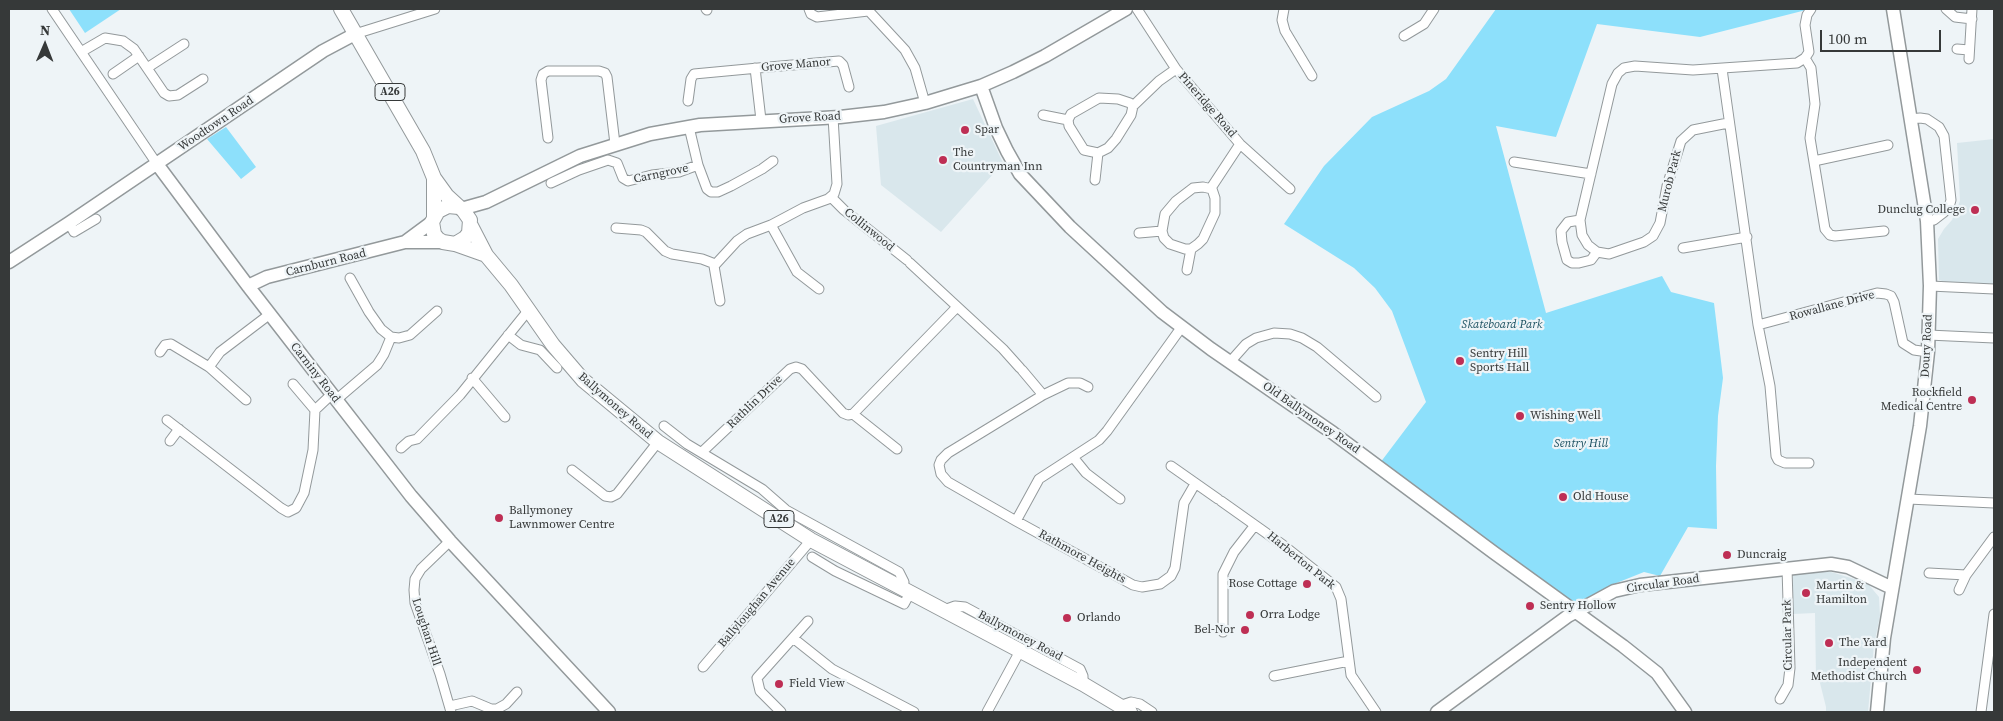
<!DOCTYPE html>
<html>
<head>
<meta charset="utf-8">
<style>
  body { margin:0 }
  #map { position:relative; width:2003px; height:721px; overflow:hidden; background:#eef4f7; font-family:"Source Serif 4",serif }
  canvas { display:block }
  .frame { position:absolute; inset:0; border:10px solid #363939; pointer-events:none }
  .north { position:absolute; left:20px; top:20px; width:50px; height:50px; -webkit-text-stroke:4px #eef4f7; paint-order:stroke; rotate:1deg; font-size:14px; font-weight:700; line-height:20px; text-align:center; color:#363939 }
  .north::after { content:''; display:block; margin:auto; width:18px; height:22px; background:#363939; clip-path:polygon(50% 0,100% 100%,50% 72%,0 100%) }
  .scale { position:absolute; left:1820px; top:30px; width:121px; height:22px; box-sizing:border-box; border:2px solid #363939; border-top:0; padding-left:6px; font-size:15px; line-height:18px; white-space:nowrap; color:#363939; -webkit-text-stroke:4px #eef4f7; paint-order:stroke }
</style>
</head>
<body>
<div id="map">
<canvas width="2003" height="721"></canvas>
<div class="frame"></div>
<div class="north">N</div>
<div class="scale">100 m</div>
</div>
<script>
const context = document.querySelector('canvas').getContext('2d');
context.lineJoin = 'round';
function fill(path, color) { context.fillStyle = color; context.fill(path, 'evenodd'); }
const poly = rows => new Path2D(rows.map(r => 'M' + r).join(''));
function stroke(path, color, width, dash) { context.strokeStyle = color; context.lineWidth = width; context.lineCap = dash ? 'butt' : 'round'; context.setLineDash(dash || []); context.stroke(path); }
function write(font, color, halo, rows, align = 'center') {
  context.font = font + ' "Source Serif 4",serif'; context.lineWidth = 4.5; context.setLineDash([]); context.textBaseline = 'middle'; context.strokeStyle = halo; context.fillStyle = color; for (const [text, x, y, turn = 0] of rows) {
    context.save(); context.translate(x, y); context.rotate((+turn || 0) * Math.PI / 180); context.textAlign = isNaN(turn) ? turn : align; if (halo) context.strokeText(text, 0, 0); context.fillText(text, 0, 0); context.restore();
  }
}
fill(poly([
  [973,99,1003,163,941,232,881,185,876,126],
  [1994,139,1994,286,1952,284,1939,280,1938,239,1944,229,1952,220,1960,201,1957,143],
  [1813,571,1831,572,1861,581,1869,585,1879,597,1880,616,1874,645,1868,712,1826,712,1826,707,1819,679,1816,678,1815,613,1793,614,1793,575]
]), '#d9e7ec');
fill(poly([
  [69,9,121,9,85,33],
  [1496,9,1810,9,1700,37,1597,24,1556,137,1496,126,1546,313,1662,276,1671,292,1714,303,1723,378,1718,416,1716,466,1717,529,1688,527,1660,576,1644,572,1609,586,1577,612,1380,463,1426,402,1392,311,1375,288,1354,268,1284,224,1324,166,1372,117,1429,91,1446,79],
  [226,127,256,167,241,179,207,139]
]), '#8de0fb');
const street = poly([
  [52,9,157,164],
  [706,9,707,10],
  [809,9,811,14,817,17,868,11],
  [867,9,905,50,915,68,925,103],
  [1137,9,1176,69,1240,144,1290,189],
  [1284,9,1282,20,1285,31,1312,76],
  [1946,9,1955,17,1972,19],
  [355,34,435,9],
  [1404,36,1424,24,1434,9],
  [1957,49,1969,50],
  [81,52,105,38,123,41,134,49,164,93,169,96,178,95,203,79],
  [1805,58,1811,68,1815,104,1810,138,1825,229,1830,235,1835,236,1884,231],
  [1969,59,1972,9],
  [147,68,184,44],
  [755,68,761,120],
  [1722,69,1758,325,1770,386,1776,456,1778,460,1785,463,1809,463],
  [113,74,139,56],
  [688,101,691,79,694,74,769,67,839,61,843,65,849,87],
  [1133,106,1130,103,1118,99,1099,98,1071,114,1068,120,1069,126,1084,150,1098,153,1108,148,1116,139,1131,115,1133,106,1159,81,1176,69],
  [1043,115,1068,120],
  [1910,119,1920,118,1927,119,1939,127,1944,136,1951,200,1949,207,1943,213,1934,220,1927,221],
  [1728,123,1693,130,1681,141,1667,186,1660,223,1653,236,1644,242,1609,254,1597,252,1588,245,1582,235,1580,220,1612,84,1618,73,1624,68,1635,66,1693,70,1797,63,1805,58,1809,52,1805,25,1807,15,1811,9],
  [689,127,698,165,707,189,711,192,718,192,731,186,762,169,773,161],
  [548,138,541,80,543,74,548,71,599,71,605,73,607,77,615,144],
  [1814,161,1888,145],
  [1514,162,1591,174],
  [1095,180,1098,153],
  [551,183,579,170,608,160,617,163,623,178,628,181,652,175,679,172,698,165],
  [1203,187,1212,189,1215,198,1215,213,1203,239,1198,244,1191,249,1185,249,1170,244,1164,238,1162,231,1165,214,1176,201,1193,188,1203,187],
  [1211,188,1240,144],
  [831,197,844,210,907,260],
  [1580,220,1568,222,1561,231,1562,242,1567,260,1572,263,1579,263,1591,260,1597,252],
  [69,223,74,232,96,219],
  [771,225,797,272,819,289],
  [616,228,641,230,646,232,665,251,672,254,702,259,715,264],
  [1139,233,1162,231],
  [1683,248,1747,237],
  [910,263,1003,349,1020,368],
  [1187,270,1191,249],
  [350,278,369,312,381,329,391,337],
  [1930,286,1994,289],
  [720,301,714,266,737,241,747,234,771,225,803,208,828,199,834,194,837,184,833,117],
  [1758,325,1877,293,1886,294,1891,296,1894,302,1903,343,1914,350,1928,352],
  [508,335,521,345,540,350,557,368],
  [1928,335,1994,338],
  [160,352,165,345,171,344,209,367,246,400],
  [1230,362,1246,344,1256,338,1274,333,1290,334,1302,338,1317,347,1376,397],
  [209,367,220,352,270,314],
  [1022,370,1043,395],
  [472,378,505,417],
  [293,384,315,410],
  [1088,387,1080,383,1068,383,1043,395,948,453,941,460,939,465,941,474,948,482,1016,521,1133,585,1142,587,1160,584,1171,576,1175,568,1184,503,1195,484],
  [336,400,377,365,384,354,391,337,399,338,410,335,437,311],
  [853,414,957,307],
  [167,420,281,508,288,512,296,508,304,493,313,450,315,410,332,394],
  [664,426,687,444,762,489,786,510,899,572,904,582,902,588],
  [170,441,179,429],
  [401,448,409,441,417,439,460,395,527,312],
  [702,452,790,369,796,367,802,369,843,413,848,415,853,414,897,449],
  [1073,457,1086,473,1120,499],
  [1171,466,1218,499],
  [572,470,605,496,611,497,617,494,658,442],
  [1908,499,1994,503],
  [1221,501,1283,545,1336,587,1341,599,1351,675,1376,712],
  [1016,521,1039,479,1099,440,1107,431,1181,328],
  [450,541,421,569,415,579,414,590,415,603,440,674,451,712],
  [812,557,835,571,904,604,910,593],
  [1929,573,1966,575,1994,537],
  [1959,590,1966,575],
  [944,610,955,606,965,607,1080,669,1083,676,1083,684],
  [1223,632,1223,574,1234,552,1255,525],
  [793,638,832,669,914,712],
  [703,667,811,540],
  [1274,676,1349,661],
  [1780,699,1788,685,1790,668,1787,568],
  [450,706,472,701,491,709,497,709,506,704,517,692],
  [1119,706,1131,702,1140,704,1152,712],
  [781,712,760,691,757,678,808,621],
  [987,712,1020,651],
  [1981,712,1994,614]
]);
const secondary = poly([
  [981,86,996,128,1007,151,1020,174,1070,227,1162,312,1211,349,1333,433,1493,552,1623,646,1657,673,1685,712],
  [157,164,248,286,411,496,450,541,609,712],
  [461,209,486,202,580,156,650,134,700,125,840,117,884,112,925,103,981,86,1013,72,1045,56,1126,9],
  [405,242,432,222],
  [9,262,69,223,323,51,355,34],
  [248,286,267,277,405,242,443,242],
  [1437,712,1568,616,1614,591,1640,585,1831,564,1848,567,1892,588],
  [1877,712,1884,638,1920,426,1928,352,1930,286,1927,221,1893,9]
]);
const primary = poly([
  [341,9,423,151,434,178,447,196,459,207],
  [434,178,434,216],
  [471,226,486,255,511,285,553,345,583,380,658,442,811,540,1083,684,1130,712],
  [455,244,465,238,469,233,470,220,463,210,459,207,448,206,438,211,432,222,434,234,438,239,443,242,455,244,486,255]
]);
stroke(street, '#93999b', 11);
stroke(secondary, '#93999b', 15);
stroke(primary, '#93999b', 16);
stroke(street, '#fff', 9);
stroke(secondary, '#fff', 12);
stroke(primary, '#fff', 14);
for (const [x, y, r, color] of [
  [965,130,5,"#be2e54"],
  [943,160,5,"#be2e54"],
  [1975,210,5,"#be2e54"],
  [1460,361,5,"#be2e54"],
  [1972,400,5,"#be2e54"],
  [1520,416,5,"#be2e54"],
  [1563,497,5,"#be2e54"],
  [499,518,5,"#be2e54"],
  [1727,555,5,"#be2e54"],
  [1307,584,5,"#be2e54"],
  [1806,593,5,"#be2e54"],
  [1530,606,5,"#be2e54"],
  [1250,615,5,"#be2e54"],
  [1067,618,5,"#be2e54"],
  [1245,630,5,"#be2e54"],
  [1829,643,5,"#be2e54"],
  [1917,670,5,"#be2e54"],
  [779,684,5,"#be2e54"]
]) { const dot = new Path2D(); dot.arc(x, y, r, 0, 2 * Math.PI); context.fillStyle = color; context.fill(dot); stroke(dot, '#eef4f7', 2); }
for (const [x, y, w] of [
  [390,92,30],
  [779,519,30]
]) { const box = new Path2D(); box.roundRect(x - w / 2, y - 8.5, w, 17, 4); context.fillStyle = '#eef4f7'; context.fill(box); stroke(box, '#363939', 1); }
write('bold 11px', '#363939', null, [
  ["A26",390,92],
  ["A26",779,519]
]);
write('12px', '#363939', '#eef4f7', [
  ["Grove Manor",796,65,-5],
  ["Pineridge Road",1207,105,49],
  ["Grove Road",810,118,-3],
  ["Woodtown Road",216,124,-34],
  ["Carngrove",661,174,-12],
  ["Murob Park",1670,181,-76],
  ["Collinwood",869,230,39],
  ["Carnburn Road",326,263,-14],
  ["Rowallane Drive",1832,306,-15],
  ["Doury Road",1927,346,-87],
  ["Carniny Road",315,373,52],
  ["Rathlin Drive",755,402,-44],
  ["Ballymoney Road",615,406,41],
  ["Old Ballymoney Road",1311,418,35],
  ["Rathmore Heights",1082,557,29],
  ["Harberton Park",1301,561,39],
  ["Circular Road",1663,584,-8],
  ["Ballyloughan Avenue",757,603,-50],
  ["Loughan Hill",426,632,72],
  ["Circular Park",1788,635,-91],
  ["Ballymoney Road",1020,636,28]
]);
write('12px', '#363939', '#eef4f7', [
  ["Spar",975,130],
  ["The",953,153],
  ["Countryman Inn",953,167],
  ["Dunclug College",1965,210,"right"],
  ["Sentry Hill",1470,354],
  ["Sports Hall",1470,368],
  ["Rockfield",1962,393,"right"],
  ["Medical Centre",1962,407,"right"],
  ["Wishing Well",1530,416],
  ["Old House",1573,497],
  ["Ballymoney",509,511],
  ["Lawnmower Centre",509,525],
  ["Duncraig",1737,555],
  ["Rose Cottage",1297,584,"right"],
  ["Martin &",1816,586],
  ["Hamilton",1816,600],
  ["Sentry Hollow",1540,606],
  ["Orra Lodge",1260,615],
  ["Orlando",1077,618],
  ["Bel-Nor",1235,630,"right"],
  ["The Yard",1839,643],
  ["Independent",1907,663,"right"],
  ["Methodist Church",1907,677,"right"],
  ["Field View",789,684]
], 'left');
write('italic 12px', '#1c5161', '#eef4f7', [
  ["Skateboard Park",1502,325],
  ["Sentry Hill",1581,444]
]);
</script>
</body>
</html>
